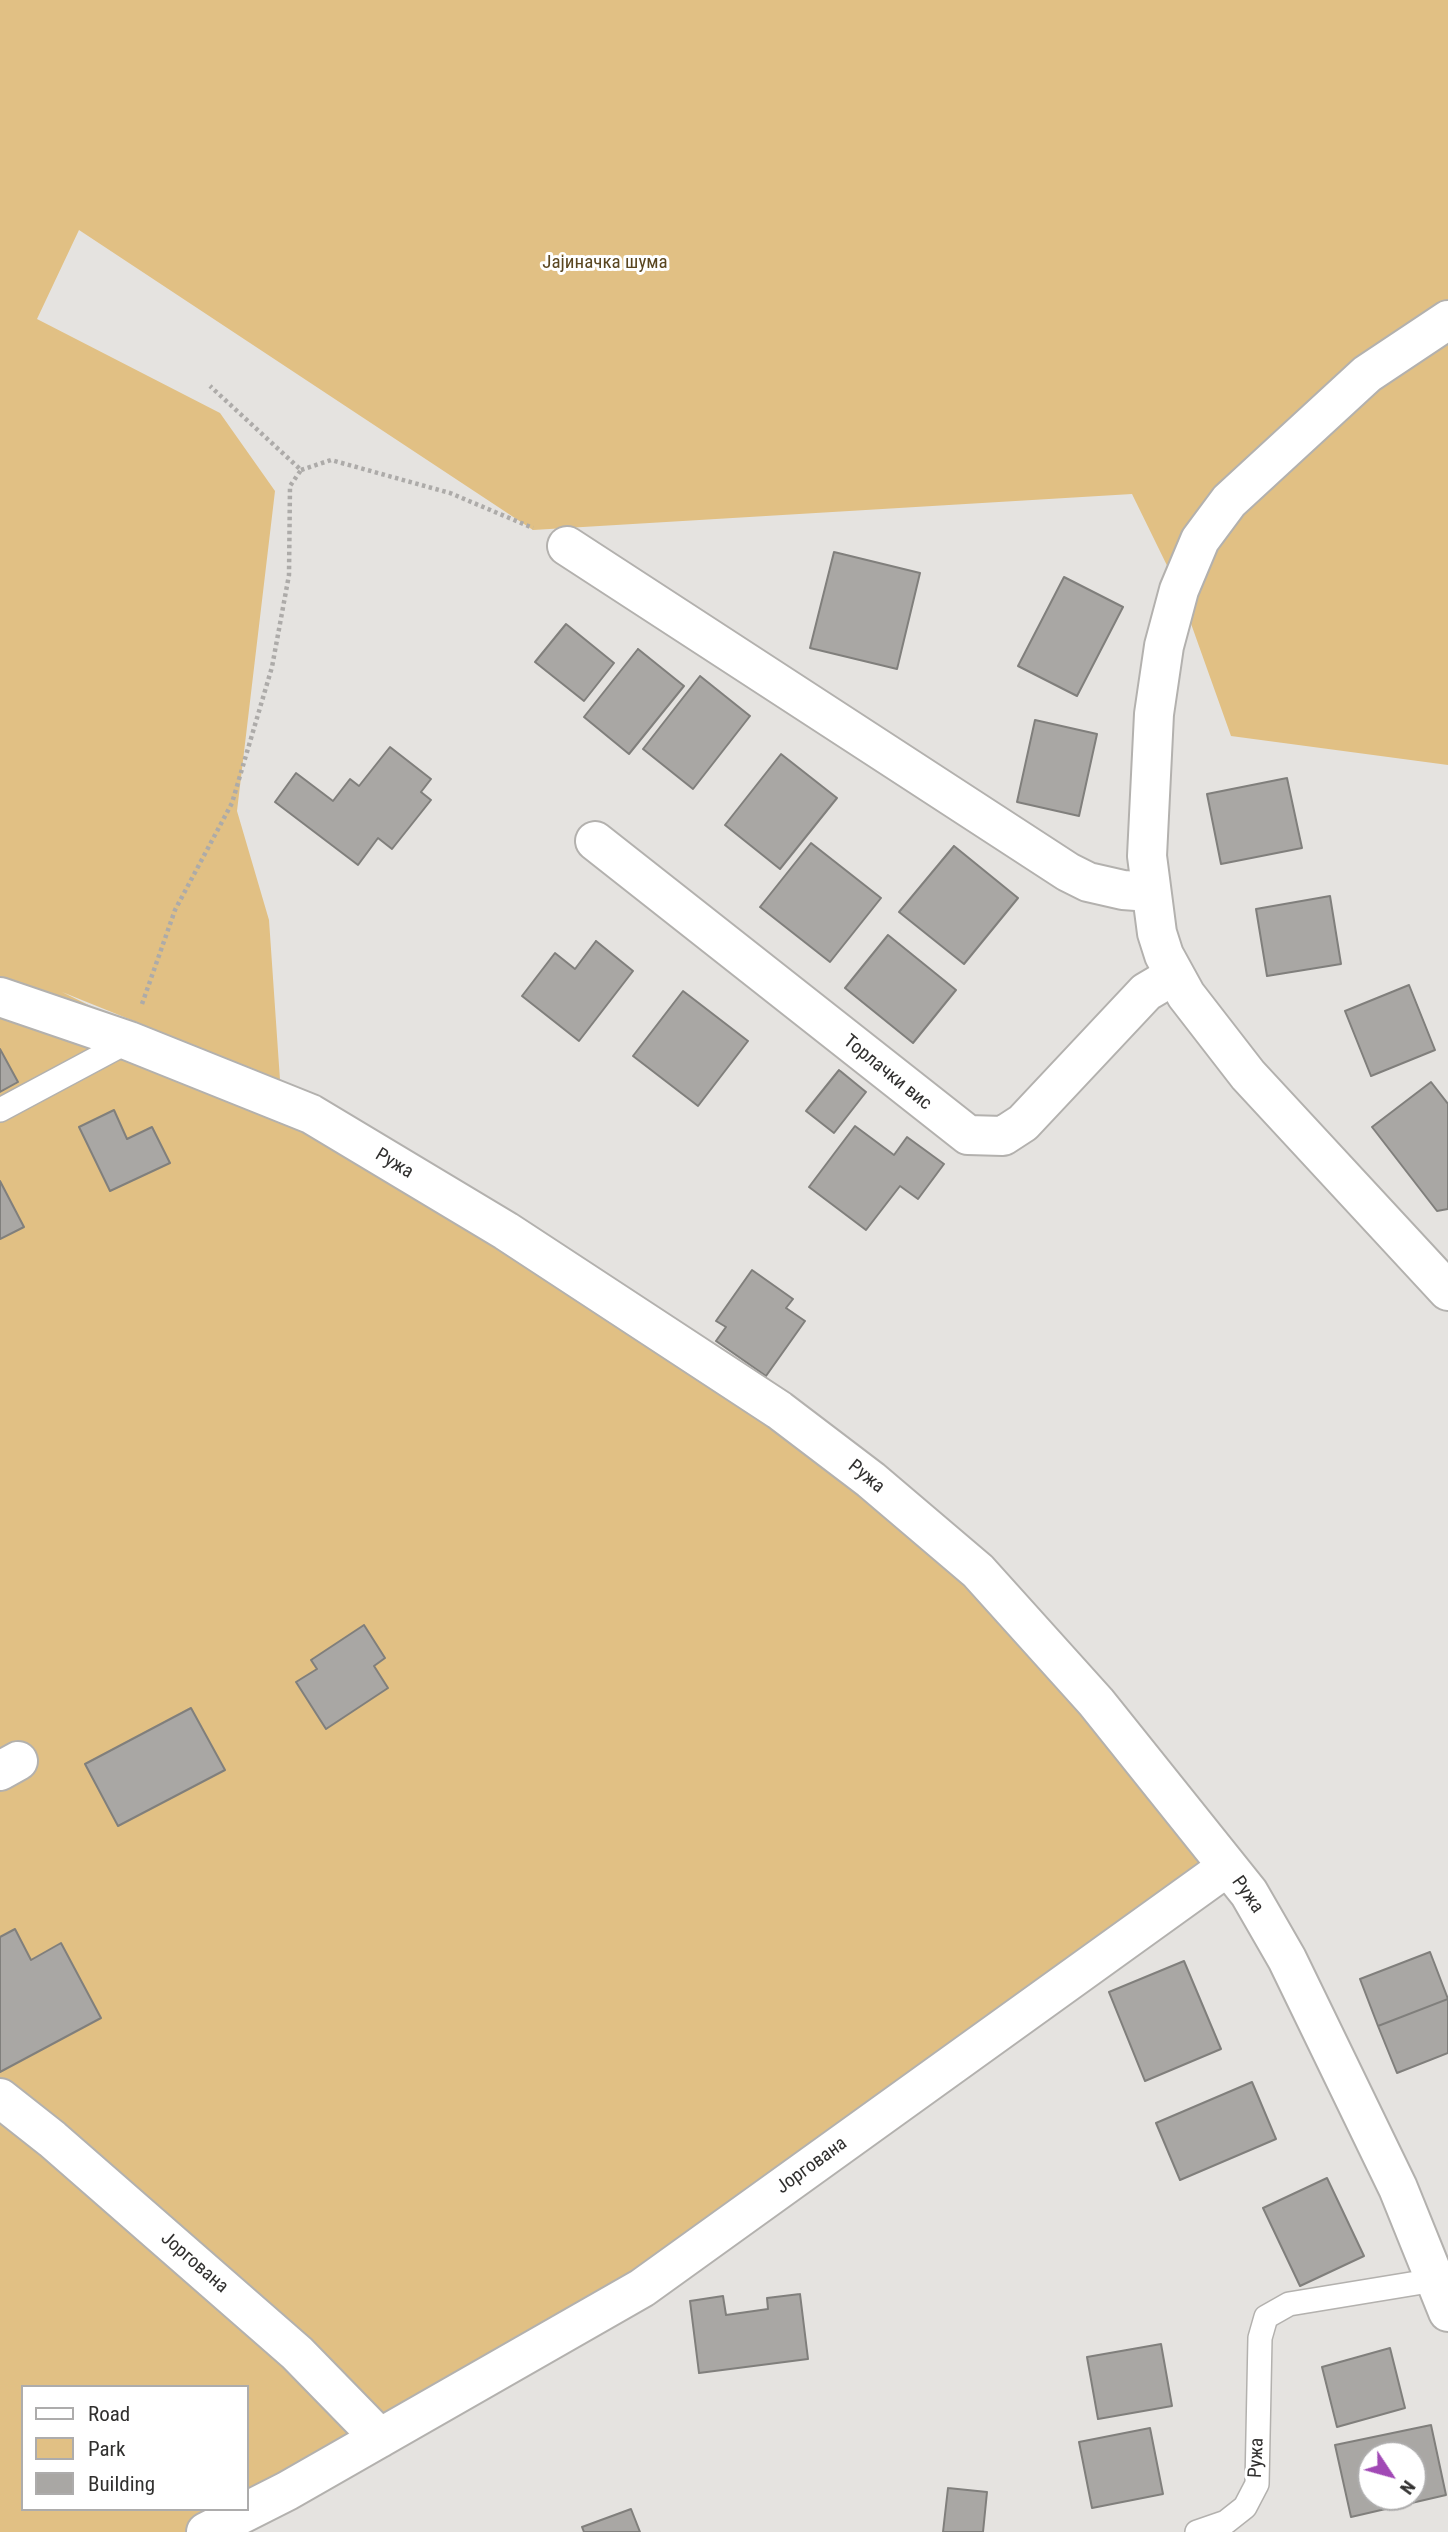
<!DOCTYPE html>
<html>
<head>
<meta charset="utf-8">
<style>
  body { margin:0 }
  #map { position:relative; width:1448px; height:2532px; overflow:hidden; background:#e5e3e0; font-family:"Roboto Condensed",sans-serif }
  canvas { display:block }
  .legend { position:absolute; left:21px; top:2385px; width:228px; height:126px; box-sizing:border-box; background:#fff; border:2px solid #adacac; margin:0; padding:9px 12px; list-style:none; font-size:21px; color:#31302f }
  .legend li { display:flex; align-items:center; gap:14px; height:35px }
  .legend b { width:35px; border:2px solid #adacac }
  .north { position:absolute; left:1357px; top:2441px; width:70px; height:70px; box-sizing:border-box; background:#fff; border:2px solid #adacac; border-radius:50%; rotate:126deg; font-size:19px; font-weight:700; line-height:28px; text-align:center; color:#31302f }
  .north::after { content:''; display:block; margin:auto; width:24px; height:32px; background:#a149b5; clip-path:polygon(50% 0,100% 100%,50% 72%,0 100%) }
</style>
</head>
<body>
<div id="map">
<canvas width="1448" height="2532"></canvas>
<ul class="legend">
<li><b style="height:9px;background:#fff"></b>Road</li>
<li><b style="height:19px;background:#e1c084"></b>Park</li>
<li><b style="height:19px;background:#a9a7a4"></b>Building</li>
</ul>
<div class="north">N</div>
</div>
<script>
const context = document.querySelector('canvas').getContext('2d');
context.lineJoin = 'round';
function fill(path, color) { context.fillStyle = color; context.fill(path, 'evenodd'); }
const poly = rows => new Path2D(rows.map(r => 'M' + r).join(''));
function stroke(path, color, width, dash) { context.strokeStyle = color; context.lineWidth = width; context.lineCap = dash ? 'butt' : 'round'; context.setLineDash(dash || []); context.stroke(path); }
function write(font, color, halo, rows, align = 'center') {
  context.font = font + ' "Roboto Condensed",sans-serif'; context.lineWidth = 6; context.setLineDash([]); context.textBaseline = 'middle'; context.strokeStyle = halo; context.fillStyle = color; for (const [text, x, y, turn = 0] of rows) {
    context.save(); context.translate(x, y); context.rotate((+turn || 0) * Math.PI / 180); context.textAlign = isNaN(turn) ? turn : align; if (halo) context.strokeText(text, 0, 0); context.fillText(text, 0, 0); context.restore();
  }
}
fill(poly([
  [0,0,1448,0,1448,765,1231,736,1179,590,1132,494,533,530,79,230,37,319,220,413,275,491,237,811,269,920,280,1080,62,992,311,1114,506,1231,978,1571,1213,1876,642,2288,247,2507,247,2387,23,2387,23,2509,243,2509,202,2532,0,2532]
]), '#e1c084');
const building = poly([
  [834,552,920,573,897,669,810,648,834,552],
  [1064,577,1123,607,1077,696,1018,666,1064,577],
  [566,624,614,663,584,701,535,662,566,624],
  [638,649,684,686,629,754,584,717,638,649],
  [700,676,750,716,693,789,643,749,700,676],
  [1035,720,1097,734,1079,816,1017,802,1035,720],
  [390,747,431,779,421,792,431,800,392,849,378,838,358,865,275,802,296,773,333,801,350,779,359,786,390,747],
  [781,754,837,798,780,869,725,825,781,754],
  [1287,778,1302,848,1221,864,1207,794,1287,778],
  [811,843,881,898,830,962,760,907,811,843],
  [954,846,1018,898,964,964,899,912,954,846],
  [1330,896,1341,964,1267,976,1256,909,1330,896],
  [888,935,956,990,913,1043,845,988,888,935],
  [596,941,633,971,579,1041,522,996,555,953,575,969,596,941],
  [1409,985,1435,1050,1371,1076,1345,1011,1409,985],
  [683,991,748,1041,698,1106,633,1056,683,991],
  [0,1049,18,1082,0,1092,0,1049],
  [839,1070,866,1092,834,1133,806,1111,839,1070],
  [1431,1082,1448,1104,1448,1209,1437,1211,1372,1127,1431,1082],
  [114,1110,127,1139,152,1127,170,1163,110,1191,79,1127,114,1110],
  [855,1126,894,1155,907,1137,944,1164,918,1199,900,1186,866,1230,809,1187,855,1126],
  [0,1181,24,1227,0,1239,0,1181],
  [752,1270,793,1299,786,1308,805,1321,766,1376,716,1341,726,1327,716,1321,752,1270],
  [364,1625,385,1658,374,1666,388,1688,326,1729,296,1682,317,1669,311,1660,364,1625],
  [191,1708,225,1770,118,1826,85,1764,191,1708],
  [15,1929,31,1960,61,1943,101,2018,0,2072,0,1937,15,1929],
  [1430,1952,1448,1999,1378,2026,1360,1979,1430,1952],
  [1184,1961,1221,2049,1145,2081,1109,1992,1184,1961],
  [1448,1999,1448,2053,1397,2073,1378,2026,1448,1999],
  [1252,2082,1276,2139,1180,2180,1156,2123,1252,2082],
  [1327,2178,1364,2256,1300,2286,1263,2208,1327,2178],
  [800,2294,808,2359,699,2373,690,2301,723,2296,726,2315,768,2309,767,2298,800,2294],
  [1161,2344,1172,2406,1098,2419,1087,2357,1161,2344],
  [1390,2348,1405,2408,1337,2427,1322,2367,1390,2348],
  [1431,2425,1446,2495,1351,2517,1335,2445,1431,2425],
  [1371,2455,1413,2455,1413,2497,1371,2497,1371,2455],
  [1150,2428,1163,2494,1092,2508,1079,2442,1150,2428],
  [948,2488,987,2492,983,2532,943,2532,948,2488],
  [631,2509,640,2532,584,2532,582,2527,631,2509]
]);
fill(building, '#a9a7a4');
stroke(building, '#807f7c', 2);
const service = poly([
  [0,1110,129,1041],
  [1197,2532,1226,2522,1245,2507,1257,2484,1260,2338,1266,2317,1289,2304,1435,2280]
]);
const minor = poly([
  [567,546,1068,872,1088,882,1123,890,1150,892],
  [595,841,968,1135,1003,1136,1023,1123,1146,992,1173,976],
  [0,997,129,1041,311,1114,506,1231,779,1410,871,1480,978,1571,1096,1702,1249,1893,1287,1959,1398,2188,1448,2312],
  [0,1771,18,1761],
  [0,2098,52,2139,297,2353,380,2438],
  [206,2532,287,2491,642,2288,1227,1867]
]);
const tertiary = poly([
  [1448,320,1367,374,1229,501,1200,540,1179,590,1164,646,1154,714,1147,856,1157,933,1164,955,1186,995,1248,1075,1448,1291]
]);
stroke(service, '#b3b1ae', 26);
stroke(minor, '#b3b1ae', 42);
stroke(tertiary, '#b3b1ae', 42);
stroke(poly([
  [301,470,331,460,450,493,533,528],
  [142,1004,175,910,232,803,272,667,289,575,290,486,301,470,210,386]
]), '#adaba9', 4.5, [3.5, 3.5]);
stroke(service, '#fff', 23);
stroke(minor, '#fff', 38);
stroke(tertiary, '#fff', 38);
write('19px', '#5a4620', '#fff', [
  ["Јајиначка шума",605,263]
]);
write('19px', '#31302f', '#fff', [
  ["Торлачки вис",887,1073,39],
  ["Ружа",394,1164,31],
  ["Ружа",866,1477,39],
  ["Ружа",1247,1895,55],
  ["Јоргована",812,2166,-36],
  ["Јоргована",194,2263,41],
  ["Ружа",1257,2458,-87]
]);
</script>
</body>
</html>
